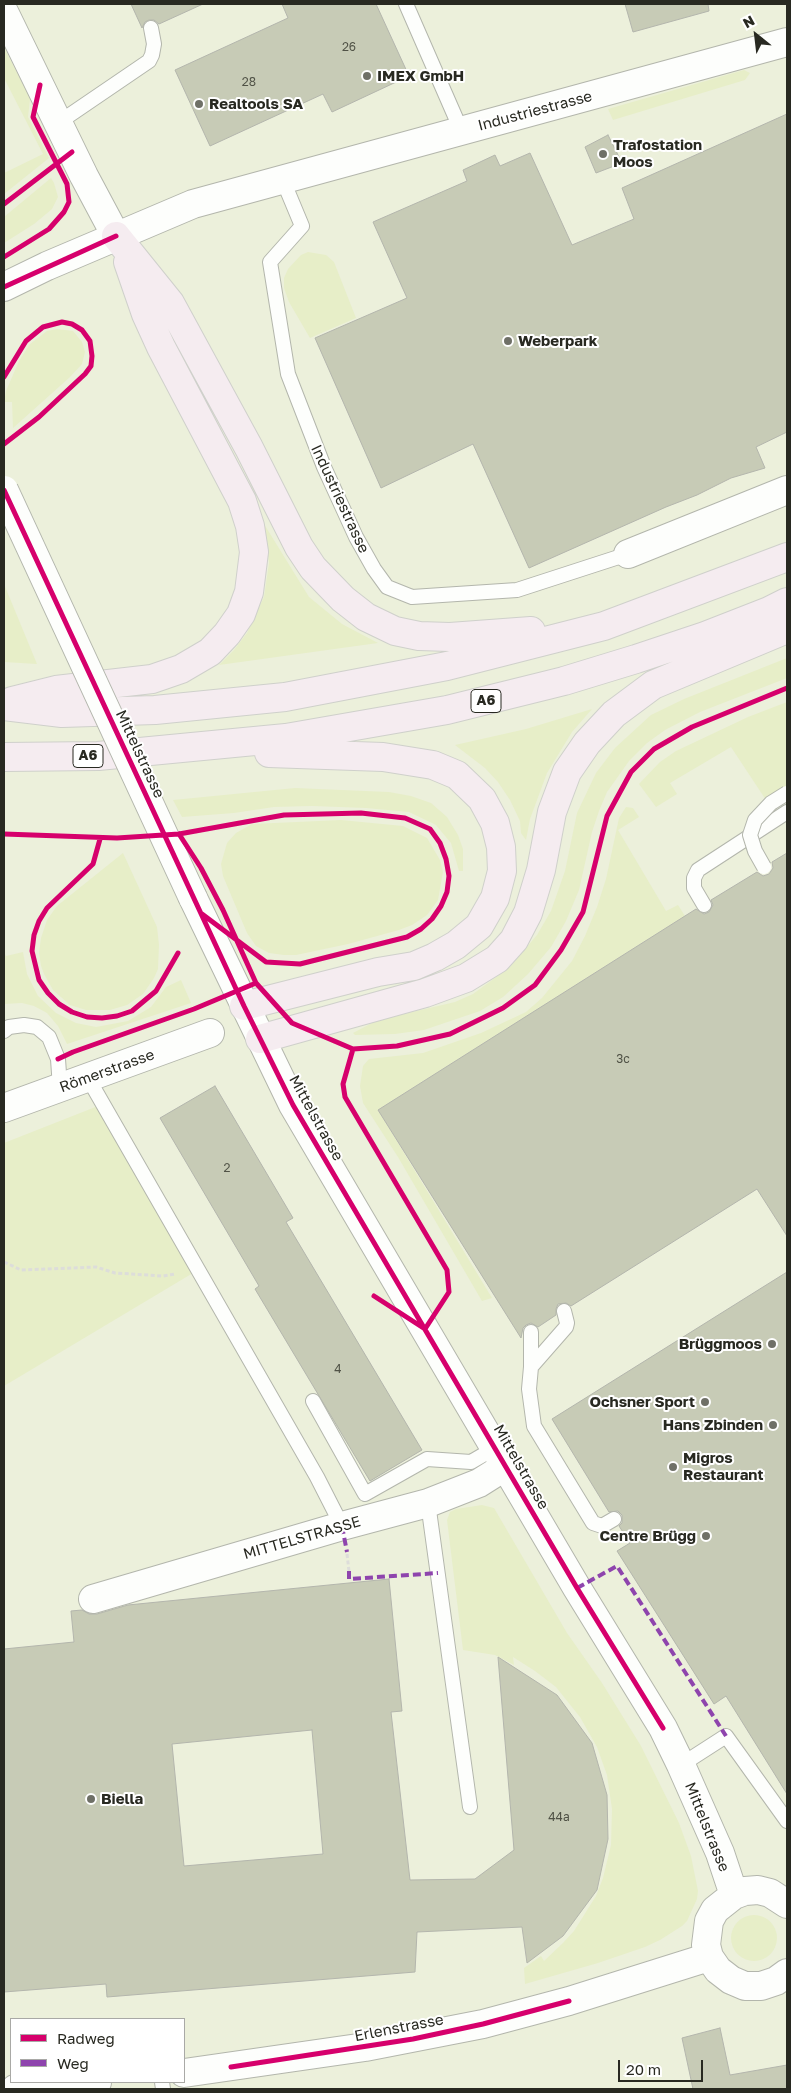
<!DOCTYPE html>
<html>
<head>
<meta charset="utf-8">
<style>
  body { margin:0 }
  #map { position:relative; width:791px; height:2093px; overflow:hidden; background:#f2f5e9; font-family:"Golos Text",sans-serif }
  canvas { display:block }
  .frame { position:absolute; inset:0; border:5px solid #282921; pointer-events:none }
  .legend { position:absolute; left:10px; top:2018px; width:175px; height:65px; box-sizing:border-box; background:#fff; border:1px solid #a9a9a6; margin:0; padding:6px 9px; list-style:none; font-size:15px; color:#282921 }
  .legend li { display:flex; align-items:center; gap:10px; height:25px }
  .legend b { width:25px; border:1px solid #a9a9a6 }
  .north { position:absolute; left:731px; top:10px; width:50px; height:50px; -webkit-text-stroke:4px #fff; paint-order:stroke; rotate:331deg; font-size:14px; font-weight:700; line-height:20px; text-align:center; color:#282921 }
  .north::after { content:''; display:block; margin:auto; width:18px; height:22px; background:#282921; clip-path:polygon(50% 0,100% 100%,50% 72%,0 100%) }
  .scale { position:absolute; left:618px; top:2060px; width:85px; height:22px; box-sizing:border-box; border:2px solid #282921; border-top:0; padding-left:6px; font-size:15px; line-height:18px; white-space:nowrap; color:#282921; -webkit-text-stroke:4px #fff; paint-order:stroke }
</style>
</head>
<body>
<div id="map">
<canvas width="791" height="2093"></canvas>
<div class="frame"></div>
<ul class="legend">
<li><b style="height:6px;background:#d6006c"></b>Radweg</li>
<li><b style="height:6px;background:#8e44ad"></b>Weg</li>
</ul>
<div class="north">N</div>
<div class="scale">20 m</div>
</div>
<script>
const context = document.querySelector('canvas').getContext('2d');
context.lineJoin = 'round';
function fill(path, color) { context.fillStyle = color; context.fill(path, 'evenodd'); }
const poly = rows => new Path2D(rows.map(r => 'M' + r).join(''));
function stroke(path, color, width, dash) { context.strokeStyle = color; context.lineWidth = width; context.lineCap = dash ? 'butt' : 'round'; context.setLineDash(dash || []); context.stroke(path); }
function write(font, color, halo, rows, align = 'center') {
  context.font = font + ' "Golos Text",sans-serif'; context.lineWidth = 4; context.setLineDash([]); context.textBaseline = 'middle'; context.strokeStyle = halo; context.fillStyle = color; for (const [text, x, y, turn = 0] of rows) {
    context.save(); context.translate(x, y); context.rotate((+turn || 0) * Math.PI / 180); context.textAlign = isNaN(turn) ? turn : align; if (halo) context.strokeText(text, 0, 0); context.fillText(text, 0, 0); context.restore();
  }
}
fill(poly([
  [4,4,787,4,787,2089,4,2089],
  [11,2019,184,2019,184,2082,11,2082]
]), '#ecf0db');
fill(poly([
  [4,47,30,99,28,117,49,158,4,194,4,173,43,154,4,78],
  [744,70,750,73,745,80,613,120,608,109],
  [51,178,54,183,58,197,52,209,34,224,4,243,4,217],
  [308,252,326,255,334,262,356,318,310,338,289,302,284,288,284,278,288,269,301,255],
  [57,329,73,331,82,342,85,352,82,364,70,377,13,428,12,402,4,402,6,391,19,361,30,344,47,331],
  [264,524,309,597,342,624,378,643,219,665,234,650,247,633,264,597,269,563],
  [4,584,37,664,4,662],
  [787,658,787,678,700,712,665,730,647,743,629,761,607,792,599,811,592,832,579,890,566,921,551,947,528,974,503,997,480,1011,424,1030,395,1034,355,1035,353,1033,374,1022,391,1017,455,1002,473,994,510,967,537,935,551,911,565,871,577,813,596,773,615,748,651,715,684,699],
  [787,702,787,787,766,800,731,747,670,783,677,794,656,807,639,784,660,762,676,751,748,717],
  [592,709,572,732,547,773,530,819,526,840,521,833,520,821,510,800,498,782,485,768,455,745,526,729],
  [295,788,389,792,411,796,431,803,447,817,458,835,463,849,463,871,459,871,451,843,436,825,409,812,366,808,312,806,274,807,234,813,182,817,173,800],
  [626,807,633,808,639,817,618,830,666,911,678,905,685,916,378,1110,492,1298,482,1301,398,1157,363,1103,360,1086,363,1066,369,1059,423,1053,481,1033,526,1012,542,998,572,961,585,936,597,907,606,879,619,818],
  [341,820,403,826,427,838,440,860,443,872,438,900,427,915,412,925,399,930,348,944,296,955,284,955,269,953,256,946,247,933,223,876,221,864,227,843,236,833,252,824],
  [123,853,157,927,159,945,158,969,154,978,143,994,127,1005,110,1010,86,1010,70,1005,53,990,44,974,41,966,39,953,41,938,47,920,57,906],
  [23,952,27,974,38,996,56,1013,76,1023,96,1027,128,1021,151,1007,166,987,181,980,191,1003,67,1044,58,1026,47,1013,34,1006,22,1003,4,1004,4,953,6,956],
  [103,1104,198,1270,4,1386,4,1143],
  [482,1505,494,1508,567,1633,602,1683,641,1746,679,1823,691,1856,698,1891,697,1899,687,1921,682,1926,660,1940,645,1947,598,1963,525,1984,524,1968,541,1956,544,1961,563,1943,574,1931,596,1896,603,1878,611,1845,612,1809,607,1775,597,1747,580,1717,556,1687,535,1671,513,1657,514,1665,495,1655,463,1650,447,1520,450,1512,456,1509],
  '731 1938a23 23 0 1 1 46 0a23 23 0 1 1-46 0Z'
]), '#e7eec8');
const building = poly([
  [131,4,203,4,159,24,154,20,149,20,145,22,142,28,131,4],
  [282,4,376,4,409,76,332,112,323,94,210,146,175,70,288,18,282,4],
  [625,4,708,4,709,11,633,32,625,4],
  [787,114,787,432,756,447,765,468,731,478,697,495,666,507,529,568,473,444,381,488,315,338,407,298,373,222,467,181,463,170,495,155,500,166,530,153,572,245,634,219,622,188,787,114],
  [608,135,622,163,596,173,585,147,608,135],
  [787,853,787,1236,757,1189,571,1306,566,1303,558,1304,556,1309,556,1315,538,1327,531,1323,526,1325,523,1328,521,1338,378,1110,696,909,704,914,709,912,713,905,711,900,757,872,763,876,769,874,773,868,772,862,787,853],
  [215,1086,293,1218,286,1222,422,1450,370,1481,255,1289,259,1286,160,1118,215,1086],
  [787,1272,787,1794,726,1696,714,1704,643,1592,617,1551,630,1543,619,1526,622,1523,622,1515,618,1511,609,1512,552,1419,787,1272],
  [389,1579,402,1711,391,1712,410,1880,475,1879,514,1850,498,1657,557,1695,592,1743,607,1795,608,1839,597,1890,563,1936,527,1963,522,1927,417,1932,415,1972,107,1997,106,1984,4,1992,4,1649,74,1642,71,1611,82,1610,89,1614,97,1614,128,1605,389,1579],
  [312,1730,323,1854,184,1866,172,1744,312,1730],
  [720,2028,730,2075,787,2065,787,2089,693,2089,682,2038,720,2028]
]);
fill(building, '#c7cbb6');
stroke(building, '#b4b6ad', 1);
const lane = poly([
  [406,4,461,130],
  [58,123,149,61,152,55,154,44,151,28],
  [282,178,302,226,270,262,288,374,324,467,356,537,374,569,387,587,412,597,517,590,628,554],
  [704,905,694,888,694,878,698,870,787,812],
  [4,1031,9,1027,24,1025,37,1027,49,1037,58,1059,60,1088],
  [88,1078,317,1477,342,1526],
  [531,1332,531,1367,529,1389,534,1426,593,1523,602,1526,614,1519],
  [531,1367,566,1327,567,1323,564,1311],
  [313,1401,365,1494,427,1459,471,1462,495,1448],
  [428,1503,470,1807],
  [681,1765,726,1736,787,1821],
  [162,2082,163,2089]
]);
const street = poly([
  [4,12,84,176,116,236],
  [628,554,787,490],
  [4,1108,210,1033],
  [93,1599,342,1526,428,1503,479,1483,506,1466]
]);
const secondary = poly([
  [4,287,47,266,193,204,787,42],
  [193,898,293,1105,577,1588,663,1728,681,1765,720,1853,734,1895],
  [787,1904,770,1893,758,1890,745,1891,734,1895,715,1910,709,1921,706,1945,709,1957,718,1970,731,1980,745,1986,761,1986,776,1981,787,1973],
  [184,2073,365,2047,483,2024,569,2001,709,1957],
  [15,2089,97,2082]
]);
const highway = poly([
  [116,236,170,303,249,448,299,547,313,568,343,599,366,617,395,631,419,636,450,637,531,631],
  [12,701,56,690,152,679,181,669,210,652,227,634,241,614,249,592,254,552,250,526,242,501,161,347,146,314,128,262],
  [4,706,62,713,155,710,285,697,447,666,604,626,787,557],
  [4,757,98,756,286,738,447,710,564,681,636,659,705,636,769,611,787,602],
  [244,1006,378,972,414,966,435,957,456,945,479,926,495,898,502,871,501,847,495,823,482,799,457,775,433,765,383,757,269,753],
  [260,1039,425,993,466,978,497,959,514,940,528,913,541,870,552,812,567,772,587,743,614,714,653,685,787,629]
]);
stroke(lane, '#b3b6ac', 16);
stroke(street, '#b3b6ac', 30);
stroke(secondary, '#b3b6ac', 30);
stroke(highway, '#cfd0cb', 30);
stroke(poly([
  [4,1262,21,1270,96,1267,115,1273,163,1276,175,1274],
  [347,1554,349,1571]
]), '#ddddda', 3, [4, 2.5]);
stroke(lane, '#fdfefc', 14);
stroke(street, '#fdfefc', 28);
stroke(secondary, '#fdfefc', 28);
stroke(highway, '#f5ecf0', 28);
const laneBridge = poly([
  [764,867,755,851,750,835,755,820,771,803,787,793]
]);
const secondaryBridge = poly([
  [4,490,193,898]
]);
stroke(laneBridge, '#b3b6ac', 16, []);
stroke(secondaryBridge, '#b3b6ac', 30, []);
stroke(laneBridge, '#fdfefc', 14);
stroke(secondaryBridge, '#fdfefc', 28);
stroke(poly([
  [342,1526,347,1552],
  [349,1571,349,1579,438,1573],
  [577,1588,617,1566,726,1736]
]), '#8e44ad', 4, [8, 4]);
stroke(poly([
  [4,204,72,152],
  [4,257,49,229,64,212,69,202,67,184,33,117,40,85],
  [4,287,116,236],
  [4,377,26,341,43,327,62,322,72,324,82,330,90,341,92,356,91,366,85,374,39,417,4,444],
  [4,490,244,1006,293,1105,577,1588,663,1728],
  [4,834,117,838,179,834,284,815,361,813,405,818,430,829,440,843,446,859,449,876,447,892,441,906,432,919,421,929,407,937,300,964,266,962,202,914],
  [100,839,93,864,47,908,39,921,34,935,32,951,39,980,48,993,59,1004,72,1012,87,1017,102,1018,117,1016,132,1011,156,991,178,953],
  [256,983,292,1023,353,1049,397,1046,450,1034,503,1008,535,985,561,950,583,912,607,816,631,772,654,749,692,727,787,688],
  [353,1049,343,1084,345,1097,447,1270,449,1292,425,1329,374,1296],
  [58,1059,73,1052,194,1009,256,983,223,910,201,868,179,834],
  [231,2067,413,2039,483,2024,569,2001]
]), '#d6006c', 5);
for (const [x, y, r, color] of [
  [367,76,5,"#6f7067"],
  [199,104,5,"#6f7067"],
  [603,154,5,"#6f7067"],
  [508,341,5,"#6f7067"],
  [772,1344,5,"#6f7067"],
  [705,1402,5,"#6f7067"],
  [773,1425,5,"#6f7067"],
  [673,1467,5,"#6f7067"],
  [706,1536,5,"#6f7067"],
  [91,1799,5,"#6f7067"]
]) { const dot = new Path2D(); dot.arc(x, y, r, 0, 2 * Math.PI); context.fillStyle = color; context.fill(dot); stroke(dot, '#fff', 2); }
write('12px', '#505246', null, [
  ["26",349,47],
  ["28",249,82],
  ["3c",623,1059],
  ["2",227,1168],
  ["4",338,1369],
  ["44a",559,1817]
]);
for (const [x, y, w] of [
  [486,701,30],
  [88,756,30]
]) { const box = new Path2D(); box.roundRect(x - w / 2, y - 11.5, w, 23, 4); context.fillStyle = '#fff'; context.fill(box); stroke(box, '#282921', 1); }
write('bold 14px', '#282921', null, [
  ["A6",486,701],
  ["A6",88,756]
]);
write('bold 15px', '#282921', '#fff', [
  ["IMEX GmbH",377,76],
  ["Realtools SA",209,104],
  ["Trafostation",613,145],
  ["Moos",613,162],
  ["Weberpark",518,341],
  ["Brüggmoos",762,1344,"right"],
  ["Ochsner Sport",695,1402,"right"],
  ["Hans Zbinden",763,1425,"right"],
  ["Migros",683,1458],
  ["Restaurant",683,1475],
  ["Centre Brügg",696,1536,"right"],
  ["Biella",101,1799]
], 'left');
write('15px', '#282921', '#fff', [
  ["Industriestrasse",535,111,-15],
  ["Industriestrasse",340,499,65],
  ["Mittelstrasse",140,754,65],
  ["Römerstrasse",107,1071,-20],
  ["Mittelstrasse",316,1118,61],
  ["Mittelstrasse",521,1467,60],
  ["MITTELSTRASSE",302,1538,-16],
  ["Mittelstrasse",707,1827,68],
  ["Erlenstrasse",399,2028,-11]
]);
</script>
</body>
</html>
